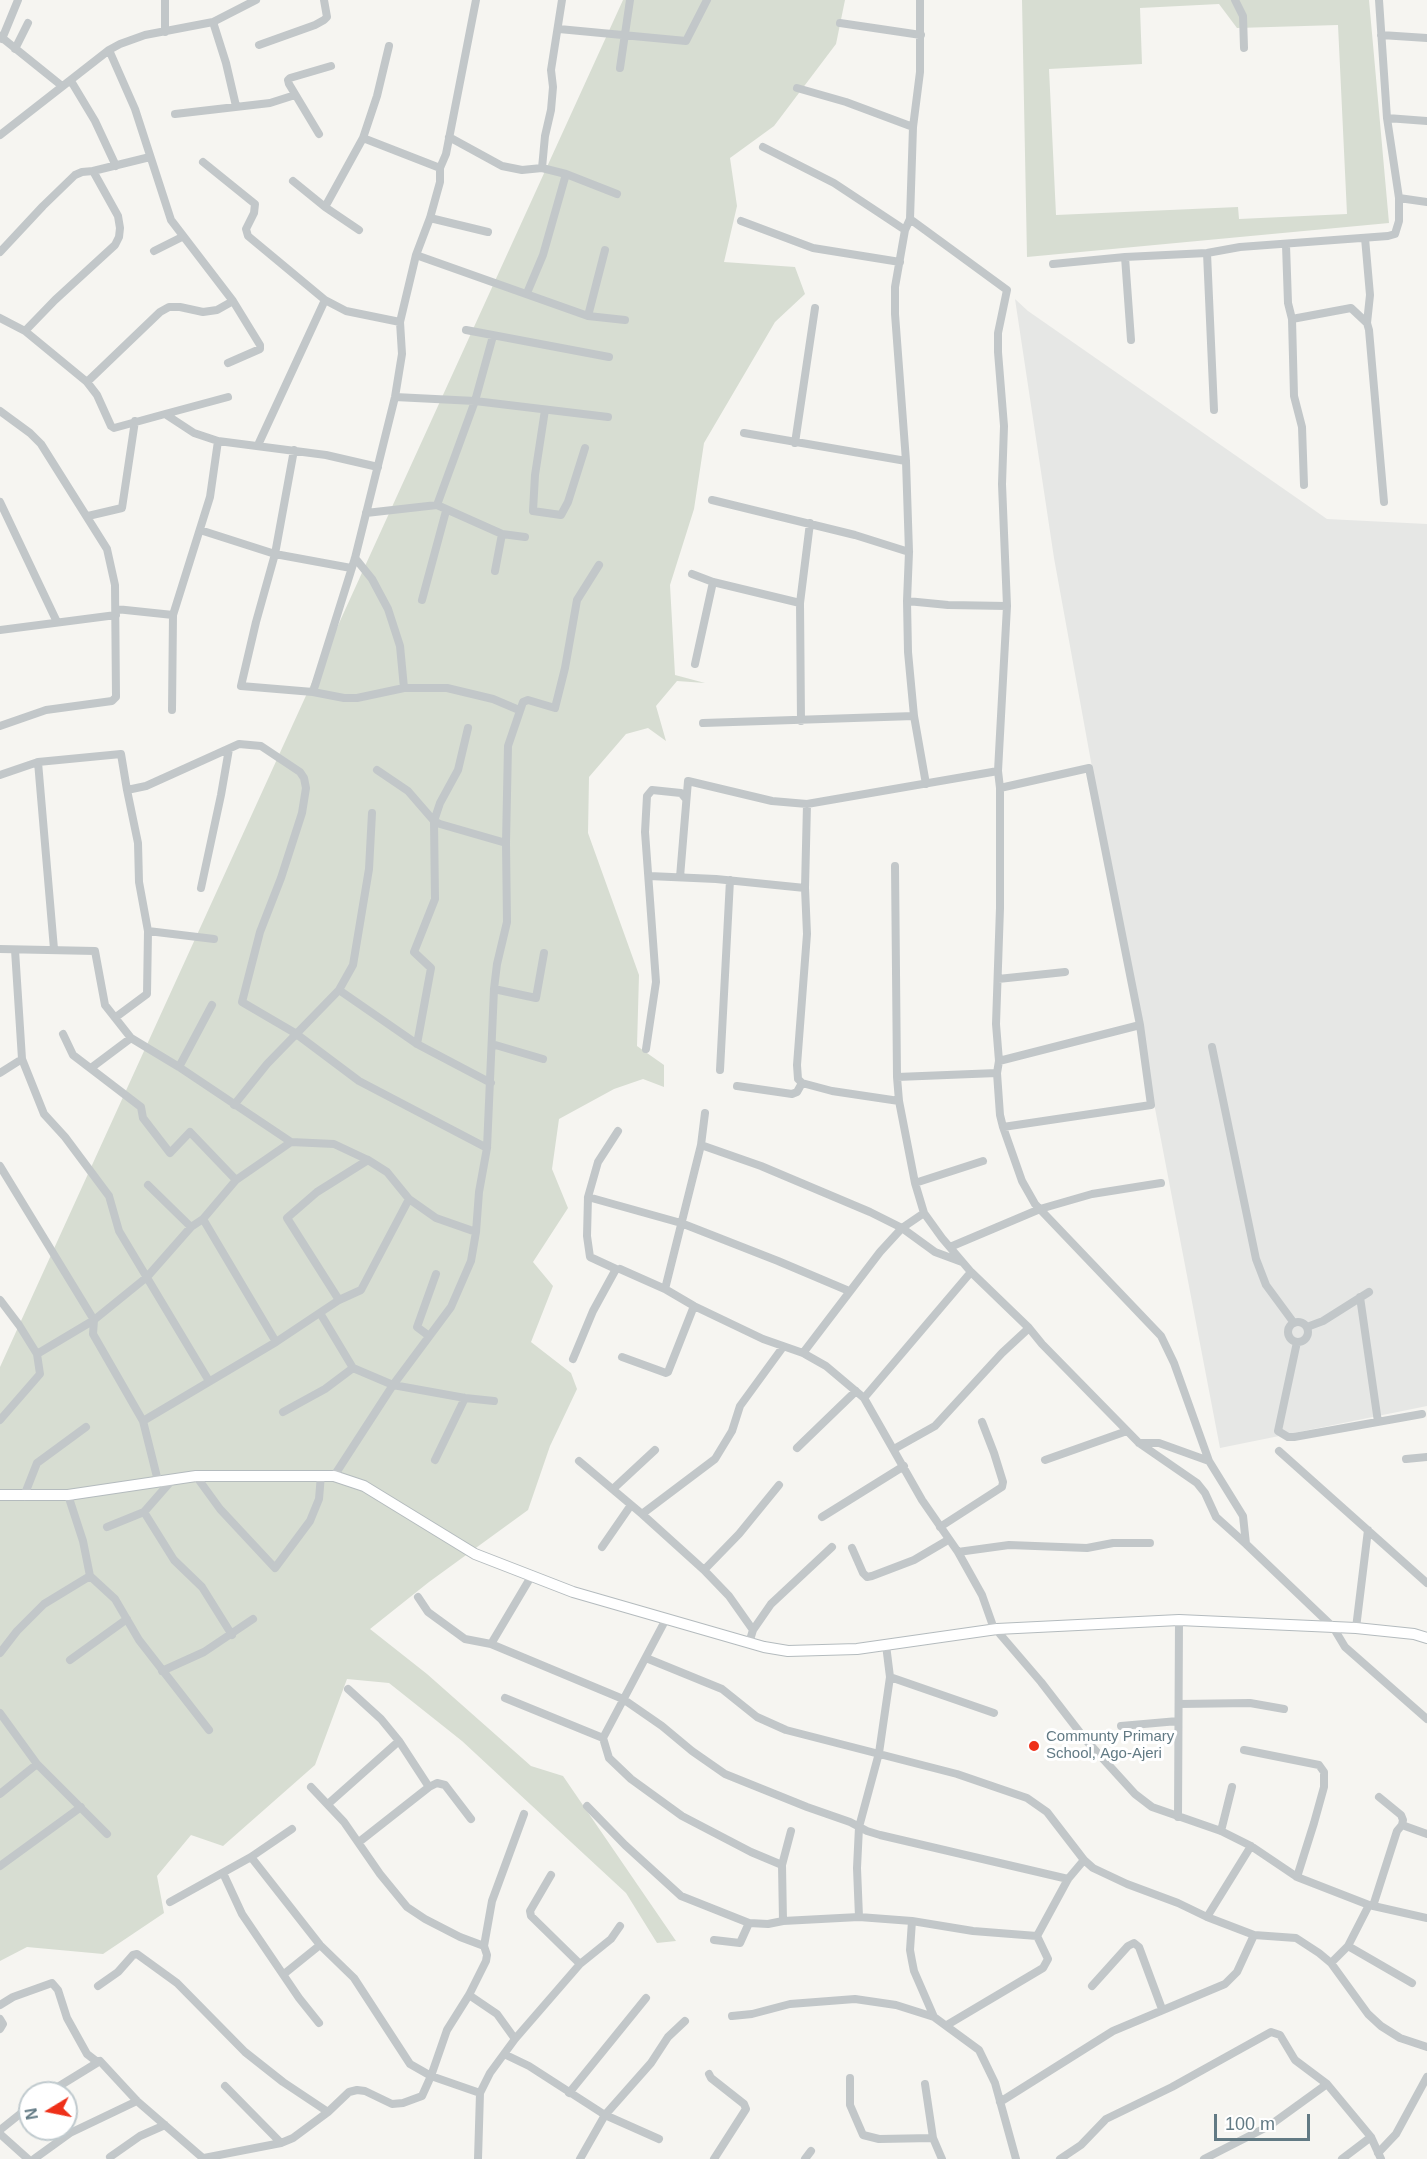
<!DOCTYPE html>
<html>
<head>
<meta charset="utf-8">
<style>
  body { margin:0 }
  #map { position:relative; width:1427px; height:2159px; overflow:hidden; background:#f6f5f1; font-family:Helvetica,sans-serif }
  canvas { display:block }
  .north { position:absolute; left:18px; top:2081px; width:60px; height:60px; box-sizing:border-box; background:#fff; border:2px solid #c0cace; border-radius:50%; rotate:260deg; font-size:16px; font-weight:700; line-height:24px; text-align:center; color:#627a84 }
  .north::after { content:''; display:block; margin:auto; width:21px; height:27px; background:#ee3019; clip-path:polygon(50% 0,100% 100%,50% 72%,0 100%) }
  .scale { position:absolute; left:1214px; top:2114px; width:96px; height:27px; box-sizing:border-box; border:3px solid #627a84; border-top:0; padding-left:8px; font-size:18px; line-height:21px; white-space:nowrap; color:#627a84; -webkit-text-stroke:4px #fff; paint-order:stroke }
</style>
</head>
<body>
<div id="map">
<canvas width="1427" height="2159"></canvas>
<div class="north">N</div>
<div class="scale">100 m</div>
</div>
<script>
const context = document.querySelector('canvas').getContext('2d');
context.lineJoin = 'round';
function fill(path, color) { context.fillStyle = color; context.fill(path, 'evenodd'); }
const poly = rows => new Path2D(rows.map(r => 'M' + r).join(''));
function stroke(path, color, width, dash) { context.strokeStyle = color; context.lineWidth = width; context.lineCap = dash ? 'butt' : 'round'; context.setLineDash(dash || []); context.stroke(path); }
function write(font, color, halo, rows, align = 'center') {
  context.font = font + ' Helvetica,sans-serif'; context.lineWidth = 6; context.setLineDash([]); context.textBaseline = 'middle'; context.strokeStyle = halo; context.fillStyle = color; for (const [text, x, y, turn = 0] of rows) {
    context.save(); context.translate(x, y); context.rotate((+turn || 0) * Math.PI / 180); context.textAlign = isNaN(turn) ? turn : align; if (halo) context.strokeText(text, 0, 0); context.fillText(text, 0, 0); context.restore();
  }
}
fill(poly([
  [1015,299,1028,311,1327,519,1427,524,1427,1406,1220,1448,1135,1004,1054,558]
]), '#e6e7e5');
fill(poly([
  [623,0,845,0,836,44,774,126,730,158,737,206,724,262,795,267,805,294,775,322,704,443,694,509,670,585,675,675,705,683,677,681,656,706,666,741,648,728,626,734,589,777,588,833,639,975,637,1046,664,1065,664,1087,643,1079,614,1089,559,1119,552,1169,568,1208,533,1262,553,1286,531,1342,571,1373,577,1389,550,1446,528,1510,429,1582,370,1629,427,1674,531,1766,563,1776,676,1941,657,1943,626,1893,462,1741,389,1683,347,1679,315,1765,223,1846,191,1835,157,1876,164,1913,103,1954,27,1947,0,1961,0,1367],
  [1022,0,1369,0,1389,223,1027,257],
  [1219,4,1237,28,1338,25,1347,214,1239,219,1238,207,1056,215,1049,69,1142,64,1140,8]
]), '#d7ddd2');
const secondary = poly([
  [0,1495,68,1495,196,1476,334,1476,364,1486,475,1554,573,1592,764,1647,788,1651,857,1649,997,1629,1179,1620,1356,1628,1414,1634,1427,1638]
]);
stroke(secondary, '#b4bbbe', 12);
stroke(poly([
  [165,0,165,32],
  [920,0,920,72,913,127,910,219,905,230,895,287,895,314,906,461,909,552,907,601,908,652,914,716,926,784],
  [1235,0,1243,16,1244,48],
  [213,22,226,63,236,106],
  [840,23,921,35],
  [559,29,686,41,707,0],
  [1381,35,1427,38],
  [0,36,62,86],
  [2,39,18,0],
  [259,45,315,25,324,20,327,17,324,0],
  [15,49,28,23],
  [109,50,135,109,171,220,233,301,260,345,260,349,228,363],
  [620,68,630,0],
  [71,81,95,121,116,166],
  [797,88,846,102,913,127],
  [175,114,270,103,295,95],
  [1387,118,1427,121],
  [319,134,289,84,288,80,290,78,331,66],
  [0,135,109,50,120,44,145,35,213,22,256,0],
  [449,137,502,166,522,170,542,168,566,174,617,194],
  [363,138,440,168],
  [763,147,834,183,905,230],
  [203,162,255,204,254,213,246,229,248,236,325,300,346,311,400,322],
  [542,168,545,136,551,110,553,87,551,70,562,0],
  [93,171,150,157],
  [293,181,325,207],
  [1399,198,1427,202],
  [430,218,488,232],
  [910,219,1007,290,998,333,998,352,1004,426,1002,484,1007,606,998,771,1000,788,1000,908,996,1024,999,1061,997,1073,1000,1115,1003,1127,1022,1181,1035,1204,1161,1336,1174,1363,1209,1461],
  [741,221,813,248,900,262],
  [359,230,325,207,363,138,377,96,389,46],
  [1365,238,1370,295,1367,323],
  [1286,245,1288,303,1292,319,1294,396,1302,427,1304,485],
  [154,251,182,237],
  [0,252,43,206,75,175,82,172,93,171,118,216,120,228,119,237,115,245,55,300,25,331],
  [1207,253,1214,410],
  [416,255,588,316,625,320],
  [1125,257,1131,340],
  [1053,264,1125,257,1207,253,1240,247,1388,236,1395,234,1399,221,1399,198,1387,118,1379,0],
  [527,293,543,255,566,174],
  [588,316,605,250],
  [0,318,25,331,87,382,97,395,111,426,114,428,165,414,194,433,218,441,326,455,378,467],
  [1292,319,1351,308,1367,323,1369,330,1384,502],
  [466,330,609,357],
  [87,382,160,312,169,307,180,307,203,312,217,310,233,301],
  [395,397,475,401,608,417],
  [545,410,535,475,533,511,561,515,568,502,585,448],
  [0,411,30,433,41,444,107,549,115,585,116,697,112,701,46,710,0,726],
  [165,414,228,397],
  [744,433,906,461],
  [795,443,815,308],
  [258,445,325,300],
  [294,450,275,554,256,622,241,686,313,692,344,698,357,698,404,688,447,688,493,699,519,710],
  [712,500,855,535,909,552],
  [0,502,57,622],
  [437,505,475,401,493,336],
  [366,513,437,505,502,534,525,537],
  [88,516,122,508,135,421],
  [200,530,275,554,351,568],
  [355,558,372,579,388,609,400,646,404,688],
  [495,571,502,534],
  [692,574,713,582,800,603],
  [422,600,446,511],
  [907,601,948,605,1007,606],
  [116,609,173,615],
  [0,630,116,615],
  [695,664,713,582],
  [313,692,355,558,395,397,402,354,400,322,416,255,430,218,440,182,440,168,446,154,476,0],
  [172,710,173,615,210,497,218,441],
  [801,721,800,603,810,523],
  [703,723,914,716],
  [38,762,54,949],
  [377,770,408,791,434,821,440,824,506,843],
  [0,775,38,762,121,754,127,790],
  [1000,788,1089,768,1140,1025,1151,1105,1003,1127],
  [807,804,805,888,807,934,797,1065,798,1079,802,1083,832,1091,899,1101],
  [895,866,897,1077,899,1101,915,1183,924,1213,942,1238,971,1272,1029,1328,1042,1344,1139,1443,1197,1483,1205,1493,1216,1517,1246,1544],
  [649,876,716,879,805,888],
  [680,877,688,781,772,801,807,804,998,771],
  [201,888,221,795,229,749],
  [148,931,214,939],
  [0,949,95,951,105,1005,131,1038,179,1067,291,1142,334,1144,368,1160,387,1172,409,1199,436,1218,476,1232],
  [15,950,22,1059,44,1114,65,1137,109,1196,119,1231,209,1381],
  [998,979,1065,972],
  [494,989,536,998,544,953],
  [339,990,417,1044,491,1083],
  [116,1017,147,994,148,931,139,882,138,843,127,790,146,786,239,744,261,746,300,772,304,778,306,788,302,813,281,878,260,932,242,1002,295,1033,359,1081,487,1148],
  [63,1034,73,1055,141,1107,143,1118,170,1153,190,1132,236,1180],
  [417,1044,431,968,414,952,435,899,434,821,440,803,458,770,468,728],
  [492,1044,543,1059],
  [1212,1047,1256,1259,1266,1285,1294,1323],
  [646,1049,656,982,645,832,647,796,652,790,681,793,686,799],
  [999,1061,1140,1025],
  [179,1067,212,1005],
  [91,1068,131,1038],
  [720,1070,730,880],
  [0,1073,22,1059],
  [897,1077,997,1073],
  [737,1086,792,1094,797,1092,802,1083],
  [234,1105,267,1064,339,990,353,965,369,869,372,813],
  [701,1145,761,1166,870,1212,902,1228,935,1252,962,1262],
  [0,1166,94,1320,93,1334,143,1421,158,1481],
  [915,1183,983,1161],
  [148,1185,191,1227],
  [588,1197,681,1223,778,1261,849,1291],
  [203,1219,276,1342],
  [950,1247,1040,1209,1092,1194,1161,1183],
  [620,1269,665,1289,694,1306,763,1339,803,1353,826,1366,864,1398,922,1500,958,1552,982,1595,993,1626,1041,1682,1085,1739,1135,1794,1152,1807,1221,1831,1251,1846,1297,1877,1369,1905,1427,1918],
  [665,1289,701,1145,705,1113],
  [1360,1297,1378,1422],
  [0,1300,19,1325,37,1354,94,1320,147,1277,191,1227,203,1219,236,1180,291,1142],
  [339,1300,361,1290,409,1199],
  [320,1313,353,1368,393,1385,465,1398,494,1401],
  '1288 1332a10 10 0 1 1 20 0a10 10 0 1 1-20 0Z',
  [1307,1327,1323,1321,1369,1292],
  [429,1336,417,1327,436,1274],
  [1297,1342,1278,1431,1288,1437,1294,1437,1422,1414],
  [803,1353,880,1252,902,1228,924,1213],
  [622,1357,666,1373,668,1372,694,1306],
  [573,1359,593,1311,616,1269,590,1257,587,1236,588,1197,598,1162,618,1131],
  [864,1398,971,1272],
  [283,1412,325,1389,353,1368],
  [0,1420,40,1374,37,1354],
  [143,1421,276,1342,339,1300,287,1218,317,1192,368,1160],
  [1139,1443,1159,1443,1209,1461,1243,1516,1246,1544,1333,1627,1345,1647,1427,1719],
  [797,1448,856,1391],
  [894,1449,935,1426,1002,1353,1029,1328],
  [1279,1451,1427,1583],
  [1406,1459,1427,1457],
  [435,1460,465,1398],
  [1045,1460,1127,1431],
  [579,1461,642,1514,704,1570,729,1596,753,1630],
  [196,1476,220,1509,275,1568,310,1521,319,1499,321,1475],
  [334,1476,393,1385,451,1307,471,1261,476,1232,479,1192,487,1148,494,989,497,964,507,922,506,843,508,746,523,702,528,700,555,708,565,668,577,600,599,565],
  [613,1489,655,1450],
  [68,1495,83,1541,90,1576],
  [24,1496,37,1463,86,1427],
  [144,1512,174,1560,202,1587,232,1635],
  [642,1514,715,1459,732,1431,740,1406,783,1347],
  [822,1517,904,1466],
  [107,1527,144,1512,172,1480],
  [940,1527,1002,1487,1003,1482,994,1453,982,1422],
  [602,1547,631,1505],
  [852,1548,863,1573,867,1577,872,1576,914,1560,948,1540],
  [958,1552,1009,1545,1087,1548,1113,1543,1150,1543],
  [704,1570,739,1534,779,1485],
  [418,1597,428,1612,465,1639,491,1644,623,1699,662,1726,692,1751,725,1774,807,1807,850,1822,867,1831,880,1835,1068,1879],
  [666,1619,603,1738,609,1758,631,1779,682,1816,751,1852,782,1865],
  [1356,1628,1368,1530],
  [749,1643,753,1630,771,1604,832,1547],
  [491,1644,532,1575],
  [0,1653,17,1631,44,1604,90,1576,115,1599,139,1640,209,1730],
  [646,1658,722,1689,757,1717,786,1730,957,1774,1027,1798,1047,1812,1084,1860,1093,1868,1127,1884,1178,1903,1207,1917,1254,1935,1296,1938,1319,1953,1331,1963,1368,2014,1381,2026,1400,2038,1427,2047],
  [70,1660,127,1619],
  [162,1671,204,1652,253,1619],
  [890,1677,994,1713],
  [348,1689,381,1719,399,1741,429,1787],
  [505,1698,603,1738],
  [1179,1704,1250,1703,1284,1709],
  [0,1713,37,1764,107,1834],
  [1121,1726,1178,1721],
  [1244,1750,1319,1765,1324,1772,1324,1787,1314,1823,1297,1877],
  [311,1787,344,1822,380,1874,407,1907,425,1919,460,1937,484,1946],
  [0,1794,37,1764],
  [1379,1797,1401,1815,1403,1820,1402,1825,1427,1834],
  [328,1804,399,1741],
  [587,1806,625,1845,681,1896,749,1923,768,1924,783,1921,859,1917,912,1921,973,1931,1037,1936],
  [1178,1817,1179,1620],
  [1221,1831,1232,1787],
  [359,1842,429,1787,437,1783,445,1785,471,1819],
  [251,1857,320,1945,354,1978,410,2064,431,2076,480,2093],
  [0,1866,81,1807],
  [223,1873,242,1914,299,1998,319,2023],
  [551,1875,530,1911,531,1916,580,1964],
  [170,1902,251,1857,292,1829],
  [1373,1906,1397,1831,1402,1825],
  [859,1917,857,1868,859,1827,879,1753,890,1677,886,1645],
  [1207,1917,1251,1846],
  [783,1921,782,1865,791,1831],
  [912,1921,910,1950,912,1961,914,1971,934,2017],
  [714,1940,740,1943,749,1923],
  [1348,1946,1412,1983],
  [1331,1963,1348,1946,1369,1905],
  [284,1974,320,1945],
  [98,1986,118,1972,133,1955,137,1954,177,1983,245,2052,283,2082,328,2112],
  [1092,1986,1128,1946,1134,1943,1139,1947,1162,2009],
  [469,1995,497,2014,515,2039],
  [0,2005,13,1997,52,1983,58,1990,67,2018,87,2054,96,2061,100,2061,137,2101,204,2159],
  [732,2016,752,2014,790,2004,855,1999,896,2005,934,2017,979,2050,995,2083,1016,2159],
  [0,2019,3,2024,0,2029],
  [947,2025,1043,1968,1048,1959,1037,1936,1068,1879,1084,1860],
  [504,2054,529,2066,605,2115,659,2139],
  [709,2074,711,2078,744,2104,746,2109,714,2159],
  [850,2078,850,2105,863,2135,879,2139,933,2138],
  [925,2084,933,2138,942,2159],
  [225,2086,281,2143],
  [48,2093,100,2061],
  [569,2093,646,1998],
  [1000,2102,1113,2031,1225,1984,1237,1972,1254,1935],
  [0,2130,30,2106],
  [0,2134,28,2159],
  [1378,2153,1396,2134,1427,2077],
  [110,2157,140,2136,165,2125],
  [204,2158,281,2143,293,2138,328,2112,349,2092,357,2090,365,2091,392,2104,403,2103,422,2096,431,2076,447,2030,469,1995,486,1961,487,1955,484,1946,492,1901,524,1814],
  [34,2159,70,2133,137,2101],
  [478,2159,480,2093,490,2073,515,2039,580,1964,611,1939,620,1926],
  [580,2159,605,2115,651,2063,668,2037,685,2021],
  [805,2159,811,2151],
  [1060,2159,1081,2145,1106,2119,1172,2087,1271,2032,1280,2035,1295,2060,1327,2084,1371,2137,1381,2159],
  [1204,2159,1269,2126,1327,2084],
  [1342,2159,1371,2137]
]), '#c2c7c9', 8);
stroke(secondary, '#fff', 10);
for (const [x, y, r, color] of [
  [1034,1746,6,"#ee3019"]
]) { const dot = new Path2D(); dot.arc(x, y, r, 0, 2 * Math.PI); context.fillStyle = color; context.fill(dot); stroke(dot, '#fff', 2); }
write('15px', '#627a84', '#fff', [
  ["Communty Primary",1046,1737],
  ["School, Ago-Ajeri",1046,1754]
], 'left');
</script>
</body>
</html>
